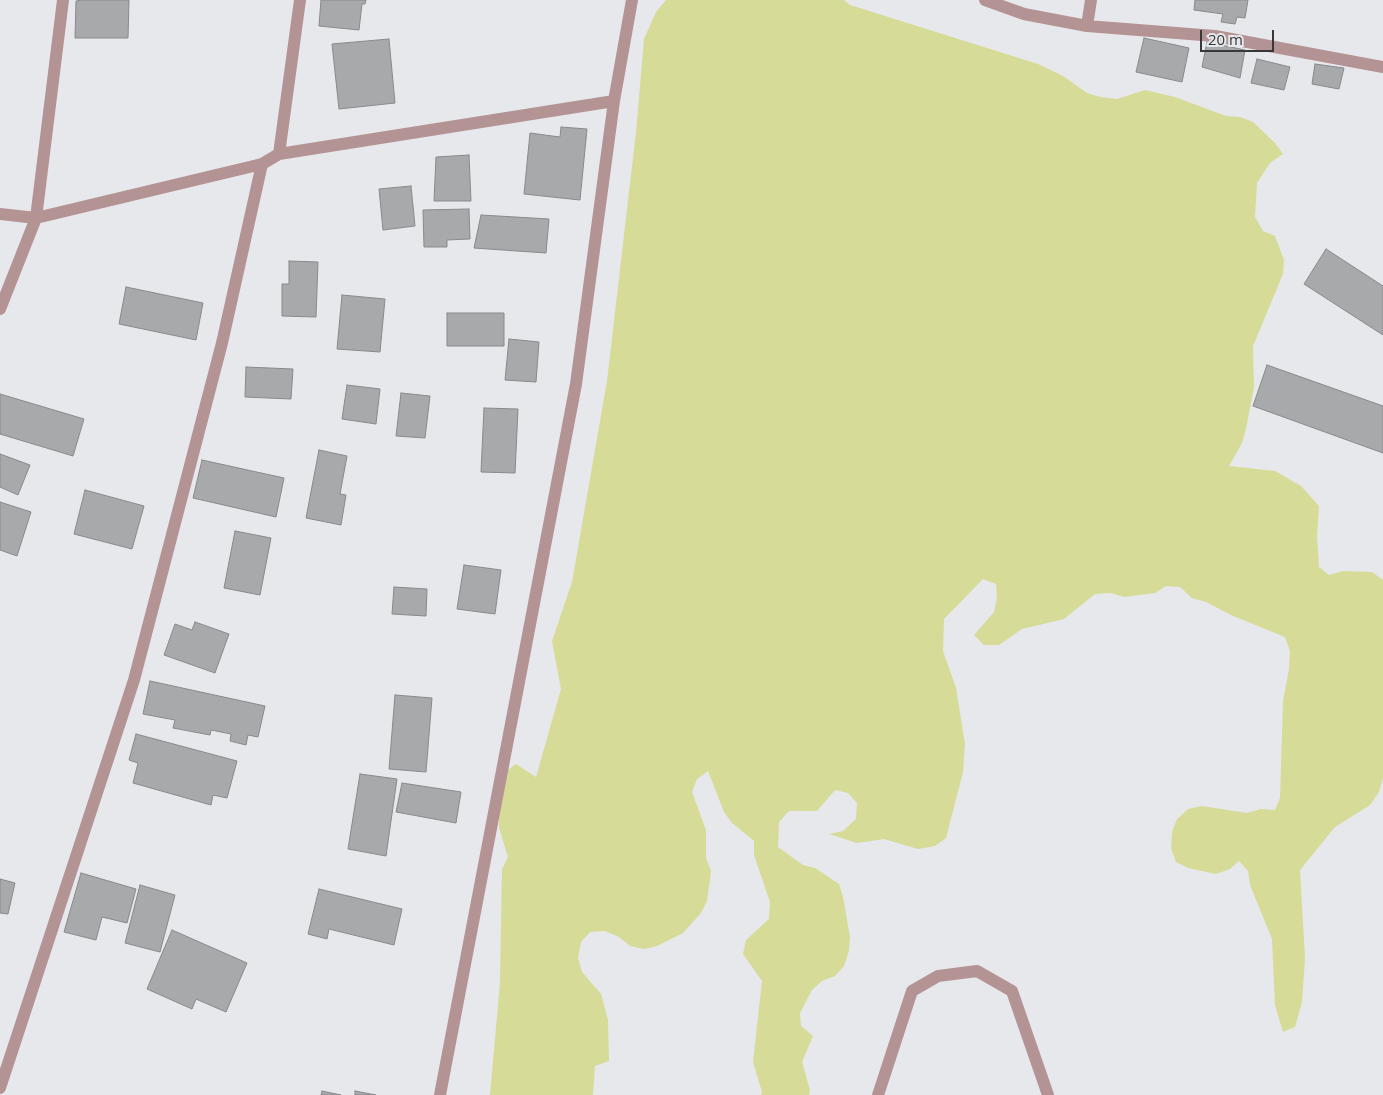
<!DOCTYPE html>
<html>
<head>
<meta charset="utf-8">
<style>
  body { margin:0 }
  #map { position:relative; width:1383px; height:1095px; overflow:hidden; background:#e7e8eb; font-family:"Open Sans",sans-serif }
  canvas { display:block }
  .scale { position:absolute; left:1200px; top:30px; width:74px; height:22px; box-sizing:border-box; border:2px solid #383839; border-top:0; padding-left:6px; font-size:15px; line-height:18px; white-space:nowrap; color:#383839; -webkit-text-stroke:4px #e7e8eb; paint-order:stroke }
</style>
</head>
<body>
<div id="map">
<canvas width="1383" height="1095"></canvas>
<div class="scale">20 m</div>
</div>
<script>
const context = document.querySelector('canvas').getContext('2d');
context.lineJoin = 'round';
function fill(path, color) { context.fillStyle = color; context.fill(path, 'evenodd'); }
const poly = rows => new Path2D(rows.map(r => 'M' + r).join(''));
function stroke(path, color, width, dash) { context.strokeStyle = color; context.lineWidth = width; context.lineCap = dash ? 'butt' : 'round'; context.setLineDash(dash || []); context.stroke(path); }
fill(poly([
  [666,0,844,0,850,5,1038,64,1063,76,1087,93,1100,97,1117,99,1145,90,1175,97,1226,116,1240,117,1253,122,1275,143,1283,154,1270,163,1257,183,1255,217,1263,231,1275,236,1284,260,1283,274,1253,346,1254,387,1246,429,1242,443,1229,466,1275,471,1301,486,1319,506,1317,536,1319,567,1329,575,1343,571,1372,572,1383,580,1383,778,1379,792,1370,805,1335,827,1300,870,1305,958,1302,1002,1295,1027,1283,1032,1275,1005,1272,939,1250,885,1248,871,1239,861,1230,869,1216,874,1188,868,1176,862,1171,848,1172,832,1177,819,1188,809,1202,806,1247,813,1261,809,1275,810,1280,798,1283,701,1289,669,1290,651,1285,637,1233,616,1206,602,1192,598,1180,587,1166,586,1155,593,1124,597,1111,593,1095,594,1064,619,1022,629,999,645,984,645,974,635,994,612,997,598,996,584,983,579,944,619,943,651,956,688,965,744,963,772,946,838,935,846,918,849,884,839,857,843,829,834,843,831,856,819,857,803,848,793,835,790,817,811,789,811,779,822,778,847,803,865,815,868,839,884,843,897,850,937,849,951,844,966,835,976,822,981,812,990,800,1013,801,1026,813,1036,802,1062,810,1090,809,1095,761,1095,762,1092,753,1062,762,981,743,954,746,940,769,919,770,902,754,855,754,841,732,823,724,812,708,771,697,779,692,792,706,830,706,858,711,871,707,901,701,913,683,933,657,946,644,949,630,946,619,937,605,931,590,932,581,942,578,958,582,972,601,994,608,1020,609,1061,595,1066,593,1095,490,1095,500,982,502,869,508,857,499,828,499,785,505,772,516,764,536,777,561,689,552,641,572,582,607,381,636,132,644,39,656,12]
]), '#d6db97');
const building = poly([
  [82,0,129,0,128,38,75,38,76,1,82,0],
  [321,0,366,0,365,4,362,4,359,30,319,26,321,0],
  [1195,0,1248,0,1245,18,1237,17,1235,24,1221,22,1223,14,1194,10,1195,0],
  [1144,38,1189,48,1182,82,1136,72,1144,38],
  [389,39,395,103,339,109,332,44,389,39],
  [1207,42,1245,50,1240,78,1202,67,1207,42],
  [1257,59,1290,67,1284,90,1251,83,1257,59],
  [1315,64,1344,68,1339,89,1312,84,1315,64],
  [561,127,587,129,580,200,524,194,530,133,560,137,561,127],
  [469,155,471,201,434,201,436,157,469,155],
  [411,186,415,226,383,230,379,189,411,186],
  [469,209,470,239,447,240,447,247,424,247,423,210,469,209],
  [481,215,549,219,546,253,474,248,481,215],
  [1326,249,1383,286,1383,335,1304,284,1326,249],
  [289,261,318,262,316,317,282,316,282,284,289,284,289,261],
  [126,287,203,303,196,340,119,324,126,287],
  [342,295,385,299,380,352,337,349,342,295],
  [447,313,504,313,504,346,447,346,447,313],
  [509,339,539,342,536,382,505,380,509,339],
  [1267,365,1383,406,1383,453,1253,406,1267,365],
  [246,367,293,369,291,399,245,397,246,367],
  [347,385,380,389,376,424,342,419,347,385],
  [401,393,430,396,425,438,396,436,401,393],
  [0,394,84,419,73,456,0,434,0,394],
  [484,408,518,409,515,473,481,472,484,408],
  [319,450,347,456,340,494,346,495,341,525,306,518,319,450],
  [0,454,30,465,18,495,0,487,0,454],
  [202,460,284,478,276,517,193,498,202,460],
  [85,490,144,506,132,549,74,534,85,490],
  [0,502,31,512,17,556,0,550,0,502],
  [235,531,271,538,260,595,224,588,235,531],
  [464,565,501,570,495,614,457,609,464,565],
  [394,587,427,589,426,616,392,614,394,587],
  [195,622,229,634,215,673,164,655,175,624,192,630,195,622],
  [150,681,265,706,258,737,248,735,246,745,230,741,231,734,211,730,210,735,173,728,175,720,143,714,150,681],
  [395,695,432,698,426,772,389,769,395,695],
  [136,734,237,761,227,798,213,795,211,805,133,783,138,763,129,760,136,734],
  [360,774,397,779,386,856,348,849,360,774],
  [402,783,461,792,456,823,396,812,402,783],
  [81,873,136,889,127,923,102,917,96,940,64,932,81,873],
  [0,879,15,883,8,914,0,913,0,879],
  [140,885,175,895,160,952,125,943,140,885],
  [319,889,402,909,394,945,329,929,327,939,308,934,319,889],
  [172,930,247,963,226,1012,196,999,192,1009,147,989,172,930],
  [322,1091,341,1095,321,1095,322,1091],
  [355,1091,376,1095,355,1095,355,1091]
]);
fill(building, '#a8a9ab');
stroke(building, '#88898c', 1);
stroke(poly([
  [985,0,1024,14,1087,26,1215,36,1383,67],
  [1087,26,1091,0],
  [279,154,300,0],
  [0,214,36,218,262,164,279,154,614,101],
  [0,309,36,218,63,0],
  [0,1088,134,680,222,343,262,164],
  [440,1095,576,384,614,101,632,0],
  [878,1095,912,991,938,976,977,971,1012,991,1048,1095]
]), '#b49395', 12);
</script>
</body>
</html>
